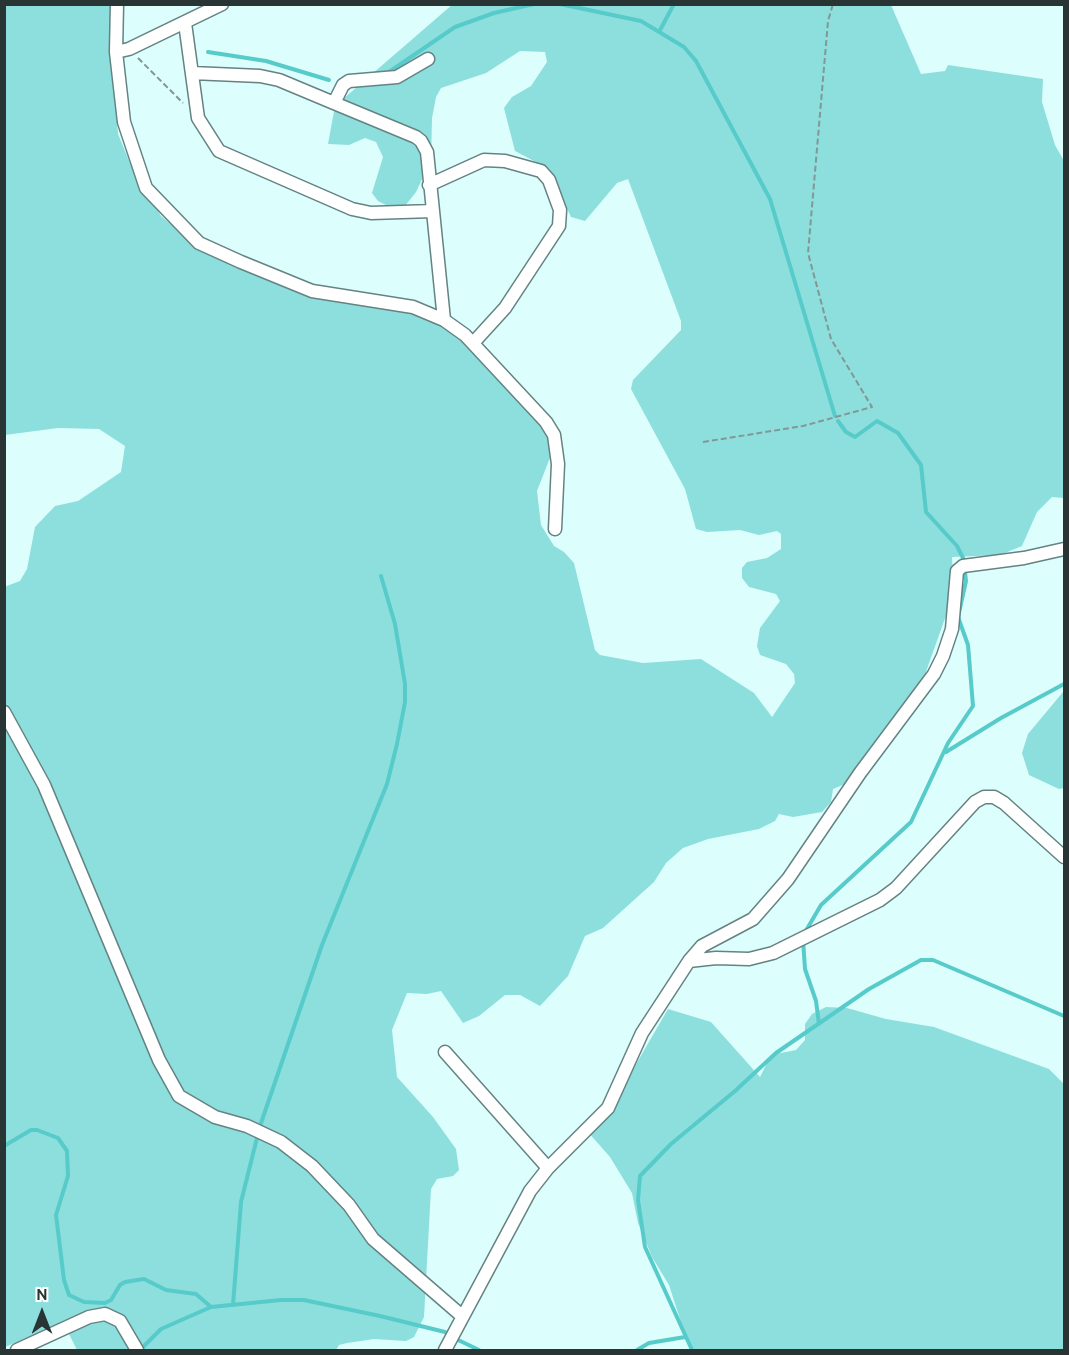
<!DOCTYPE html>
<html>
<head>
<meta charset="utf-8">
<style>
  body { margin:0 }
  #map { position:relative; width:1069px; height:1355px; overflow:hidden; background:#dcfefd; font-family:Cabin,sans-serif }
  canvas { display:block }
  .frame { position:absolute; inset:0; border:6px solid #283534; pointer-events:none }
  .north { position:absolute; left:12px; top:1283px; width:60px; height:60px; -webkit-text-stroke:4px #fff; paint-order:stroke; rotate:0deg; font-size:16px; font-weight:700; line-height:24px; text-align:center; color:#283534 }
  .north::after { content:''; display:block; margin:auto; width:21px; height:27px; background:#283534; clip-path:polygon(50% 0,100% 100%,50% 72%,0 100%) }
</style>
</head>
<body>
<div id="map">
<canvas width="1069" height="1355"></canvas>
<div class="frame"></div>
<div class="north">N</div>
</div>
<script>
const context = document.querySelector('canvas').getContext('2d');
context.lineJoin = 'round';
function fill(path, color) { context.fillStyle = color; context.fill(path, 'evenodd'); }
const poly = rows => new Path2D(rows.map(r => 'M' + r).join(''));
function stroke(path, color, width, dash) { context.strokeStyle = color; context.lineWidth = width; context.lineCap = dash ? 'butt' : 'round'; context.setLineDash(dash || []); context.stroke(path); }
fill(poly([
  [453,4,891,5,921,74,945,71,948,65,1043,79,1042,102,1055,145,1064,161,1064,498,1052,497,1037,512,1022,546,1000,555,952,557,953,577,948,610,923,680,845,784,833,789,831,802,822,812,793,817,779,814,775,821,759,829,708,839,683,848,666,863,654,882,603,928,585,936,568,976,540,1006,520,995,505,995,479,1016,463,1023,441,991,427,994,407,993,392,1030,397,1077,433,1117,456,1149,459,1170,453,1176,437,1179,431,1189,424,1317,414,1337,406,1341,374,1339,347,1343,339,1345,336,1350,77,1350,63,1322,5,1347,4,587,20,581,27,569,35,527,55,506,78,501,121,472,125,446,99,429,58,428,5,435,5,5,113,5,113,68,118,134,132,168,161,216,199,248,314,294,414,311,452,330,548,429,551,455,537,491,541,525,554,546,564,552,574,563,595,650,600,655,643,663,701,659,754,693,772,717,795,683,794,674,786,664,760,655,757,646,760,628,780,601,776,594,749,587,742,578,742,568,747,562,767,558,781,549,781,534,777,531,759,535,740,530,707,532,696,529,685,489,631,389,633,380,681,330,681,321,628,179,617,183,585,221,571,217,549,169,515,151,504,108,512,97,531,86,547,62,545,52,520,51,486,73,441,88,436,97,432,118,431,160,416,192,405,206,388,206,378,201,372,193,383,157,376,142,365,138,349,145,328,144,335,106],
  [1064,661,1064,788,1059,789,1029,775,1022,753,1028,734,1063,692],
  [826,1007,847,1008,886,1019,934,1027,1049,1069,1064,1084,1064,1350,690,1350,669,1285,652,1257,638,1223,632,1193,610,1157,588,1132,613,1104,668,1009,711,1022,760,1077,771,1055,796,1050,805,1040,805,1024,812,1014]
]), '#8ddfdd');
stroke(poly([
  [560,4,641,21,684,47,696,61,770,199,835,416],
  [659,32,674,4],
  [208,52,266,61,329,80],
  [389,72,455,27,494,13,534,4],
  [838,421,846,432,855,437,877,421,898,433,921,465,926,512,957,546,965,562],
  [946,752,1001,718,1064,684],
  [804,934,821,905,911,822,948,743,973,706,968,645,958,617,966,581,965,572],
  [803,940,805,969,816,1001,819,1024],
  [260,1126,322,945,387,784,397,744,405,702,405,684,395,624,381,576],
  [4,1146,31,1130,37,1130,58,1138,67,1151,68,1176,56,1215,64,1280,69,1295,84,1302,105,1303,111,1300,120,1285,125,1282,144,1279,166,1290,196,1294,211,1307],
  [233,1305,241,1202,258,1134],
  [454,1338,479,1350],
  [142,1348,161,1329,211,1307,281,1300,304,1300,380,1316,445,1332],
  [637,1350,649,1343,685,1337],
  [692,1350,645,1247,638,1200,640,1176,671,1144,735,1091,776,1053,869,989,921,960,933,960,1064,1016]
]), '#57cbc9', 4);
const minor = poly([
  [117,4,116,52,124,122,146,188,199,243,241,262,312,291,413,307,444,320,465,335,546,422,554,435,558,464,555,529],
  [185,23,198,118,219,151,352,209,371,213,433,211,427,152,421,141,416,137,334,103,343,85,349,81,397,77,428,59],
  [116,52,129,49,222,4],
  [192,73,260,76,279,80,334,103],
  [429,185,484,160,505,161,541,171,549,180,560,210,559,226,505,308,474,342],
  [433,211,444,320],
  [4,712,44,785,159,1060,179,1096,215,1117,247,1126,281,1142,312,1166,349,1205,373,1239,462,1316],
  [689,961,716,958,749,959,773,953,880,900,896,888,975,802,984,797,994,797,1004,803,1064,857],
  [445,1052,548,1168],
  [17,1350,89,1317,105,1314,120,1321,137,1350],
  [445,1350,530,1191,548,1168,608,1108,642,1033,689,961,702,946,753,919,788,879,860,773,934,674,943,656,952,629,957,571,963,566,1024,558,1064,549]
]);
stroke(minor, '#648382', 15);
stroke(poly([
  [138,58,183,103],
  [703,442,803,426,872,407,831,339,808,253,828,21,833,4]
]), '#819897', 2, [6, 3]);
stroke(minor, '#fff', 12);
</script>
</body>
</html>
